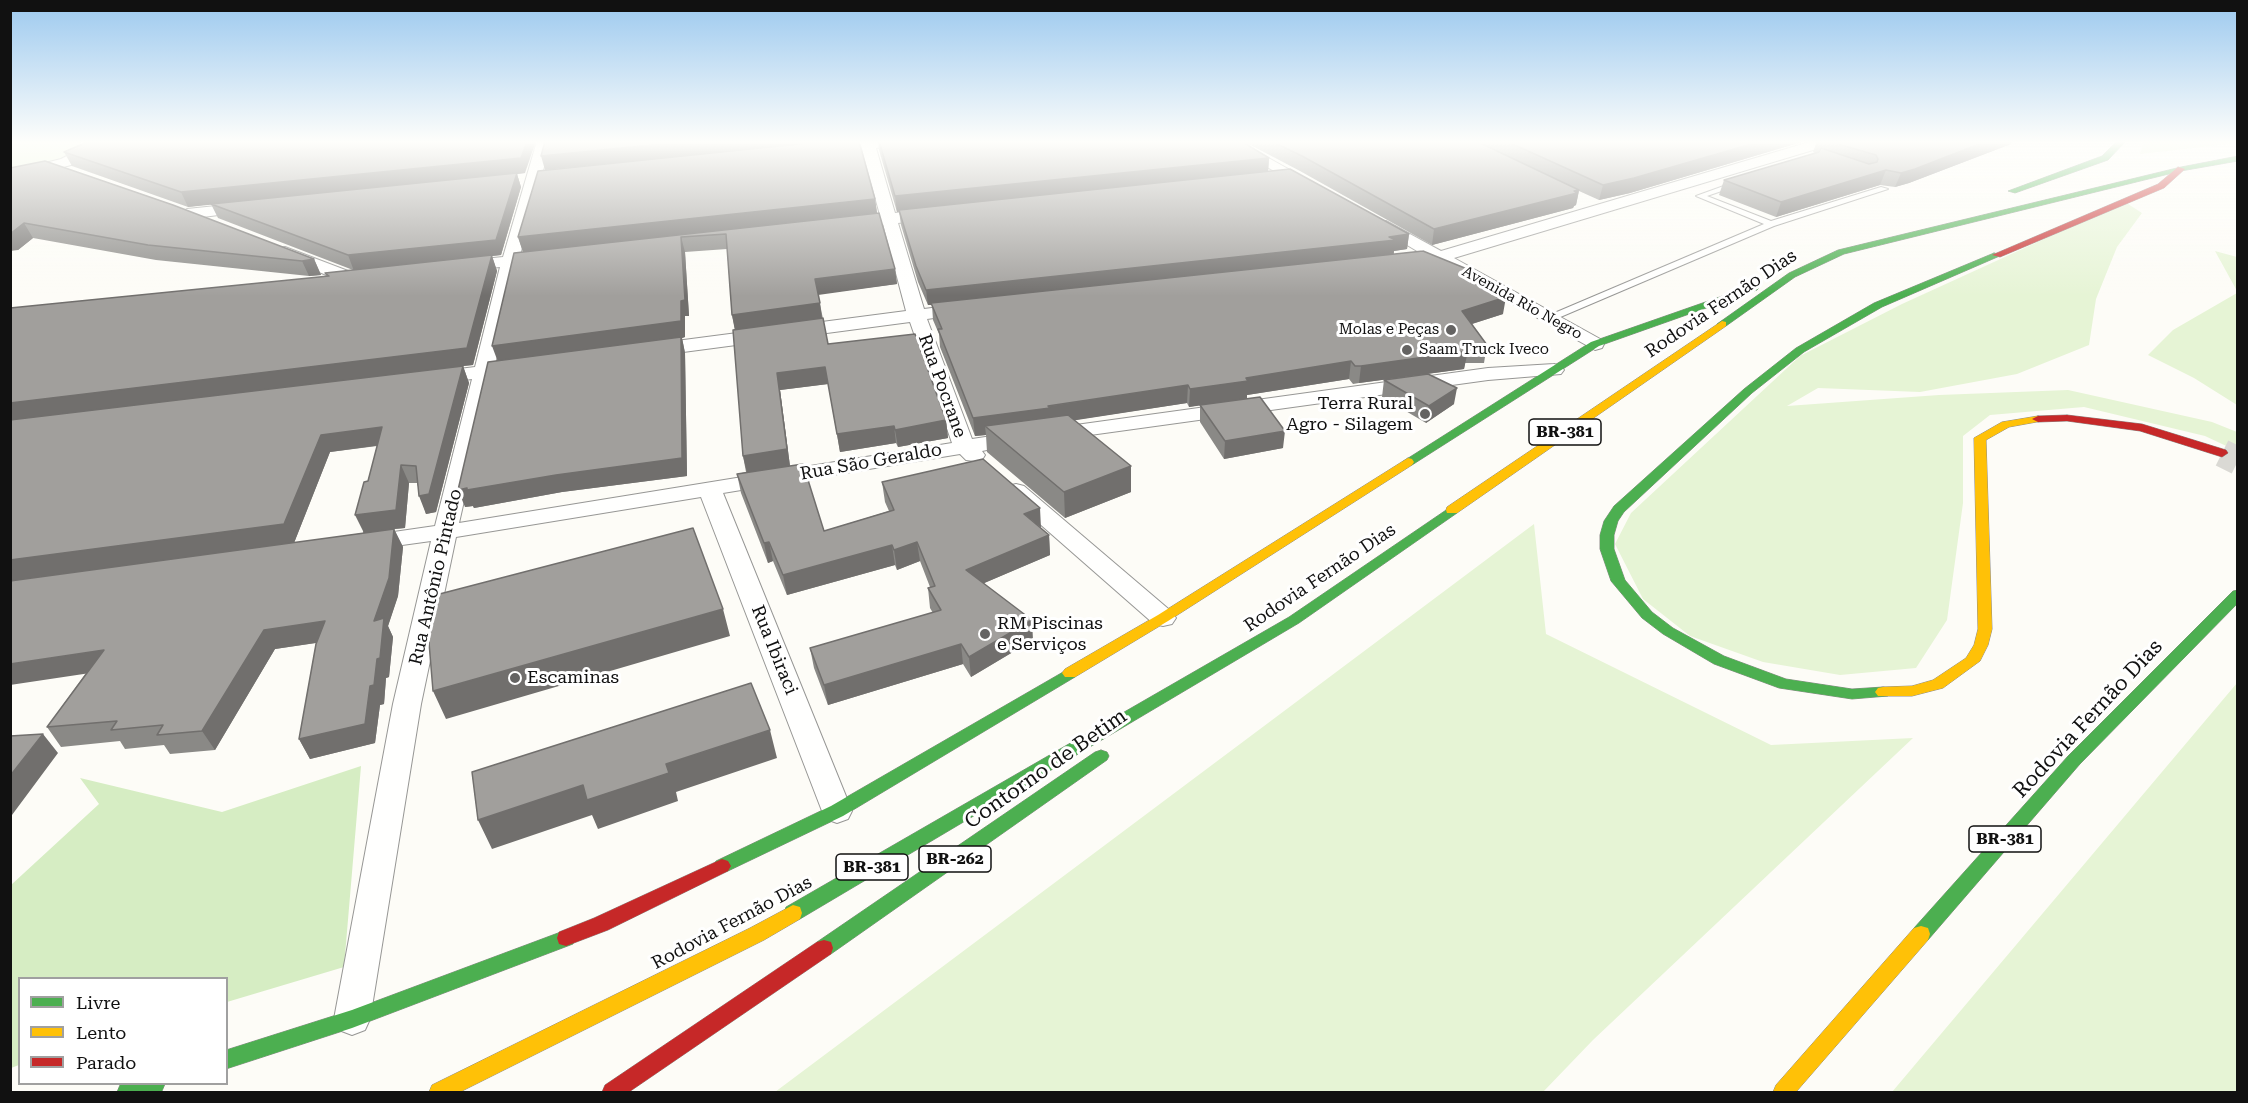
<!DOCTYPE html>
<html>
<head>
<meta charset="utf-8">
<style>
  body { margin:0 }
  #map { position:relative; width:2248px; height:1103px; overflow:hidden; background:#fdfcf7; font-family:"Roboto Serif",serif }
  canvas { display:block }
  .frame { position:absolute; inset:0; border:12px solid #111; pointer-events:none }
  .legend { position:absolute; left:18px; top:977px; width:210px; height:108px; box-sizing:border-box; background:#fff; border:2px solid #a0a0a0; margin:0; padding:8px 10px; list-style:none; font-size:18px; color:#111 }
  .legend li { display:flex; align-items:center; gap:12px; height:30px }
  .legend b { width:30px; border:2px solid #a0a0a0 }
</style>
</head>
<body>
<div id="map">
<canvas width="2248" height="1103"></canvas>
<div class="frame"></div>
<ul class="legend">
<li><b style="height:8px;background:#4caf50"></b>Livre</li>
<li><b style="height:8px;background:#ffc107"></b>Lento</li>
<li><b style="height:8px;background:#c62828"></b>Parado</li>
</ul>
</div>
<script>
const context = document.querySelector('canvas').getContext('2d');
context.lineJoin = 'round';
function fill(path, color) { context.fillStyle = color; context.fill(path, 'evenodd'); }
const poly = rows => new Path2D(rows.map(r => 'M' + r).join(''));
function stroke(path, color, width, dash) { context.strokeStyle = color; context.lineWidth = width; context.lineCap = dash ? 'butt' : 'round'; context.setLineDash(dash || []); context.stroke(path); }
function write(font, color, halo, rows, align = 'center') {
  context.font = font + ' "Roboto Serif",serif'; context.lineWidth = 6; context.setLineDash([]); context.textBaseline = 'middle'; context.strokeStyle = halo; context.fillStyle = color; for (const [text, x, y, turn = 0] of rows) {
    context.save(); context.translate(x, y); context.rotate((+turn || 0) * Math.PI / 180); context.textAlign = isNaN(turn) ? turn : align; if (halo) context.strokeText(text, 0, 0); context.fillText(text, 0, 0); context.restore();
  }
}
fill(poly([
  [11,141,79,141,82,144,79,149,55,163,11,174],
  [2144,141,2237,141,2238,143,2140,154],
  [2125,202,2142,213,2117,247,2096,299,2089,345,2017,374,1920,392,1818,388,1787,406,1939,395,2068,390,2212,422,2237,432,2237,451,2205,436,2084,407,1990,415,1963,436,1963,503,1947,620,1916,668,1840,675,1763,662,1690,636,1643,599,1615,544,1631,513,1800,356,1902,304],
  [2215,251,2237,257,2237,291],
  [2237,293,2237,405,2194,378,2148,355,2173,330],
  [1534,524,1546,634,1771,745,1913,738,1593,1040,1543,1092,775,1092],
  [2237,683,2237,1092,1892,1092]
]), '#e6f4d5');
fill(poly([
  [361,766,344,967,227,1002,226,978,20,978,19,1065,11,1068,11,885,99,804,80,778,222,812]
]), '#d6edc3');
stroke(poly([
  [2222,453,2238,461]
]), '#dad9d4', 28, [28, 14]);
const lane = poly([
  [1732,183,1739,185,1707,196,1771,221,1881,187,1888,189,1774,226,1551,321,1545,321,1545,317,1764,224,1696,196,1732,183]
]);
const street = poly([
  [85,141,99,141,93,153,71,165,10,181,10,172,61,159,82,148,85,141],
  [537,141,551,141,520,255,545,252,553,257,545,262,517,265,495,365,517,362,524,364,527,368,524,372,492,377,459,523,952,443,910,322,653,356,646,354,643,350,646,346,653,344,906,311,883,224,851,228,843,223,851,218,880,215,862,150,824,152,822,149,829,145,860,141,911,141,904,145,876,148,895,213,932,209,940,214,932,219,898,223,924,309,963,304,969,305,972,309,969,313,963,314,927,319,972,439,1019,432,1026,434,1030,438,1026,442,982,451,985,455,982,460,974,461,966,460,960,454,723,493,852,811,848,819,837,823,826,819,822,811,701,497,456,537,421,704,370,1019,365,1030,352,1035,339,1030,334,1019,393,704,431,541,366,550,358,548,354,543,358,538,366,536,435,526,472,379,435,384,428,382,425,378,428,374,435,372,475,367,500,267,463,271,457,270,455,266,457,262,463,261,503,257,537,141],
  [1220,141,1238,141,1317,185,1315,188,1305,188,1220,141],
  [1813,141,1835,141,1833,144,1454,258,1602,340,1604,344,1602,348,1595,350,1437,262,1406,266,1400,265,1398,261,1400,257,1422,254,1372,224,1374,221,1386,221,1441,251,1813,141],
  [245,203,253,208,250,211,187,219,179,214,187,209,245,203],
  [285,247,356,274,359,278,356,282,344,282,279,256,277,252,279,248,285,247],
  [1554,364,1561,366,1564,370,1561,374,1488,380,1054,440,1047,438,1043,434,1047,430,1054,428,1488,368,1554,364],
  [1016,484,1024,486,1172,612,1176,618,1172,624,1163,626,1154,624,1008,496,1005,491,1008,486,1016,484]
]);
const fast = poly([
  [2117,141,2126,141,2108,160,2015,193,2008,191,2102,156,2117,141],
  [2238,156,2238,161,2181,171,1844,254,1795,277,1726,326,1718,326,1717,324,1789,273,1838,250,2181,167,2238,156],
  [1994,253,2002,255,1882,307,1804,352,1752,393,1624,512,1618,521,1614,535,1614,549,1625,580,1652,612,1673,628,1724,656,1786,679,1852,689,1883,687,1888,688,1891,692,1888,696,1852,699,1779,688,1714,664,1663,634,1642,618,1611,581,1600,549,1600,535,1604,521,1614,506,1744,389,1796,348,1874,303,1994,253],
  [1754,285,1759,288,1757,290,1599,346,1412,465,1408,466,1402,462,1591,342,1754,285],
  [1452,506,1457,507,1458,510,1457,513,1299,623,800,919,793,921,786,919,784,913,786,907,1289,617,1452,506],
  [2238,590,2238,603,2080,764,1928,940,1921,942,1914,940,1912,934,1914,928,2068,756,2233,591,2238,590],
  [1070,668,1075,669,1078,673,1075,677,843,816,728,871,722,873,716,871,713,866,716,861,831,806,1070,668],
  [1101,750,1107,752,1109,756,1107,760,831,954,824,956,817,954,815,948,817,942,1095,752,1101,750],
  [566,930,573,932,575,938,573,944,352,1028,226,1069,226,1050,352,1010,566,930],
  [123,1084,165,1084,162,1091,159,1092,117,1092,120,1085,123,1084]
]);
const slow = poly([
  [1722,321,1726,322,1726,326,1457,513,1447,513,1446,510,1447,507,1722,321],
  [2038,416,2042,417,2044,419,2042,421,2009,427,1986,440,1992,629,1988,645,1980,661,1943,688,1912,696,1878,696,1875,692,1878,688,1883,687,1912,686,1933,680,1966,658,1974,645,1978,629,1974,438,2002,422,2038,416],
  [1408,458,1412,459,1414,462,1412,465,1168,621,1075,677,1065,677,1062,673,1065,669,1158,615,1408,458],
  [793,905,800,907,802,913,800,919,764,940,460,1092,429,1092,432,1085,750,928,793,905],
  [1921,926,1928,928,1930,934,1928,940,1796,1092,1773,1092,1776,1085,1914,928,1921,926]
]);
const jam = poly([
  [2178,167,2185,169,2164,188,2000,257,1992,255,2158,184,2178,167],
  [2067,415,2142,424,2226,450,2228,453,2222,457,2140,431,2067,421,2038,422,2032,419,2038,416,2067,415],
  [722,859,728,861,731,866,728,871,608,930,566,946,559,944,557,938,559,932,594,918,722,859],
  [824,940,831,942,833,948,831,954,629,1092,602,1092,605,1085,817,942,824,940]
]);
stroke(lane, '#979795', 2);
stroke(street, '#979795', 2);
stroke(fast, '#8e8d8b', 1);
stroke(slow, '#8e8d8b', 1);
stroke(jam, '#8e8d8b', 1);
fill(lane, '#fffffe');
fill(street, '#fffffe');
fill(fast, '#4caf50');
fill(slow, '#ffc107');
fill(jam, '#c62828');
fill(poly([
  [878,141,1241,141,1269,158,1268,172,1409,234,1407,249,1394,251,1394,254,1472,271,1471,277,1503,314,1472,324,1487,345,1484,363,1465,363,1464,369,1359,383,1353,384,1349,379,1247,395,1247,399,1283,448,1224,459,1200,422,1200,405,1189,407,1187,403,1074,420,1131,492,1065,518,987,452,986,435,975,436,940,347,939,334,933,320,932,305,928,305,918,282,901,225,899,211,897,212,879,150],
  [1243,141,1805,141,1630,193,1599,200,1579,191,1576,205,1574,206,1573,208,1432,245,1300,171],
  [1817,141,2012,141,2011,144,1909,183,1895,187,1880,185,1776,217,1719,195,1724,180,1815,153,1813,152],
  [64,152,525,173,517,174,521,187,501,255,492,256,497,271,473,365,463,366,469,383,436,512,426,514,417,483,409,483,405,528,394,529,403,547,398,596,388,626,393,637,389,677,386,678,384,704,380,705,375,743,310,759,299,739,316,643,275,649,215,750,170,754,164,745,125,749,120,741,61,747,47,727,86,673,326,276,325,273,353,270,218,218,211,204,188,207,72,166],
  [377,446,368,481,363,533,294,543,330,452],
  [10,168,314,259,321,275,309,276,156,260,33,238,18,250],
  [545,170,875,199,877,213,895,269,897,284,818,294,828,344,946,420,948,438,898,447,896,443,840,452,828,384,780,390,790,466,824,531,889,511,885,502,882,482,1040,528,1049,535,1050,555,984,583,1033,640,971,677,963,664,828,705,814,668,810,648,933,613,930,608,928,588,930,587,920,561,897,570,895,565,787,595,773,561,768,563,741,493,737,474,746,472,743,456,735,329,732,315,727,249,685,252,689,316,685,316,685,337,682,338,685,353,687,476,562,492,474,508,473,506,465,507,523,252,518,237],
  [1384,380,1454,404,1426,423,1382,397]
]), '#8a8986');
fill(poly([
  [527,141,536,141,525,173,517,174,521,187,501,255,492,256,497,271,473,365,463,366,469,383,436,512,426,514,419,496,463,366,10,422,10,403,354,271,348,255,516,174,188,207,181,192],
  [692,141,836,141,545,170,541,156],
  [1762,141,1805,141,1630,193,1599,200,1603,185],
  [1987,141,2012,141,2011,144,1909,183,1895,187,1901,173],
  [1269,158,1268,172,897,212,895,196],
  [1886,170,1880,185,1776,217,1781,202],
  [1579,190,1576,205,1574,206,1573,208,1432,245,1434,229],
  [875,199,877,213,523,252,518,237],
  [24,223,33,238,18,250,10,251,10,234],
  [1409,234,1407,249,1394,251,1393,255,931,303,932,305,928,305,926,290],
  [681,237,685,252,689,316,685,316,685,337,682,338,685,353,687,476,562,492,474,508,473,506,465,507,458,490,498,362,492,346],
  [314,259,321,275,309,276,302,261],
  [895,269,897,284,818,295,815,279],
  [1472,271,1469,288,1464,273],
  [1506,297,1503,314,1459,328,1462,311],
  [820,303,822,319,735,331,732,315],
  [1468,351,1464,369,1359,383,1361,366],
  [1351,361,1349,379,1247,395,1247,399,1189,407,1190,389,1246,378],
  [825,367,828,384,780,390,790,466,747,473,743,456,777,373],
  [1188,385,1187,403,1051,424,985,426,986,435,975,436,973,418],
  [1457,388,1454,404,1426,423,1429,406],
  [946,420,948,438,898,447,895,430],
  [894,426,896,443,840,452,837,434],
  [382,427,389,444,330,452,294,543,10,581,10,560,321,435],
  [1285,431,1283,448,1224,459,1225,441],
  [401,465,409,483,405,528,394,529,403,547,398,596,388,626,393,637,389,677,386,678,384,704,380,705,375,743,310,759,299,739,374,621,364,533,355,515],
  [1131,466,1131,492,1065,518,1064,492],
  [1040,508,1041,528,1024,514],
  [1049,535,1050,555,968,590,966,570],
  [769,542,773,561,768,563,764,543],
  [917,542,920,561,897,570,894,550],
  [892,545,895,565,787,595,783,575],
  [723,609,730,636,446,719,433,691],
  [1032,620,1033,640,971,677,969,657],
  [325,621,335,640,275,649,215,750,202,731,264,630],
  [961,644,963,664,828,705,824,685],
  [104,650,117,669,10,685,10,664],
  [770,730,777,758,676,792,678,801,598,829,592,815,492,849,478,820,583,785,666,764],
  [43,734,58,753,12,815,10,813,10,776]
]), '#716f6d');
const building = poly([
  [527,141,521,158,181,192,64,152,87,142,91,141,527,141],
  [545,141,692,141,541,156,545,141],
  [828,141,859,141,875,199,518,237,538,171,828,141],
  [879,141,1241,141,1269,158,895,196,879,141],
  [1271,141,1476,141,1579,190,1574,191,1577,193,1434,229,1302,156,1271,141],
  [1506,141,1762,141,1634,178,1603,185,1506,141],
  [1828,141,1987,141,1915,169,1901,173,1886,170,1781,202,1724,180,1819,152,1821,148,1869,164,1877,162,1878,159,1876,155,1828,141],
  [45,161,173,205,314,259,302,261,148,245,24,223,10,234,10,168,45,161],
  [1290,169,1409,234,1389,237,1396,240,926,290,916,266,899,210,1290,169],
  [517,173,496,240,348,255,211,204,517,173],
  [879,213,895,269,815,279,820,303,732,315,726,234,681,237,685,300,681,301,681,321,492,346,514,253,879,213],
  [1423,251,1472,271,1464,273,1506,297,1462,311,1487,345,1462,345,1468,351,1361,366,1355,366,1351,361,1246,378,1248,381,1190,389,1188,385,1048,406,1050,408,973,418,938,329,942,329,931,303,1423,251],
  [492,255,467,348,10,403,10,308,329,276,325,273,492,255],
  [823,318,828,344,915,334,946,420,895,430,894,426,837,434,825,367,777,373,787,449,743,456,733,330,823,318],
  [681,337,682,458,556,475,467,490,467,488,458,490,488,362,681,337],
  [463,366,429,494,419,496,416,466,401,465,396,510,355,515,364,482,368,481,382,427,321,435,284,524,10,560,10,420,463,366],
  [1428,374,1457,388,1429,406,1384,380,1428,374],
  [1260,397,1285,431,1225,441,1200,405,1260,397],
  [1068,415,1131,466,1064,492,985,426,1068,415],
  [983,459,1040,508,1024,514,1049,535,966,570,1032,620,969,657,961,644,824,685,810,648,941,610,928,588,935,586,917,542,894,550,892,545,783,575,769,542,764,543,737,474,803,464,824,531,894,510,882,482,983,459],
  [693,528,723,609,433,691,426,606,428,597,693,528],
  [394,529,389,578,374,621,384,618,380,658,377,659,374,685,370,686,365,724,299,739,316,644,325,621,264,630,202,731,157,735,163,725,111,730,117,721,47,727,104,650,10,664,10,581,394,529],
  [751,683,770,730,666,764,669,773,587,800,583,785,478,820,472,772,751,683],
  [43,734,10,776,10,736,43,734]
]);
fill(building, '#a19f9c');
stroke(building, '#716f6d', 1.5);
const sky = context.createLinearGradient(0, 0, 0, 296);
sky.addColorStop(0, '#9cc9ef');
sky.addColorStop(0.48, '#fefefb');
sky.addColorStop(1, '#fefefb00');
context.fillStyle = sky;
context.fillRect(0, 0, 2248, 296);
for (const [x, y, r, color] of [
  [1451,330,6,"#646362"],
  [1407,350,6,"#646362"],
  [1425,414,6,"#646362"],
  [985,634,6,"#646362"],
  [515,678,6,"#646362"]
]) { const dot = new Path2D(); dot.arc(x, y, r, 0, 2 * Math.PI); context.fillStyle = color; context.fill(dot); stroke(dot, '#fff', 2); }
write('15px', '#111', '#fff', [
  ["Avenida Rio Negro",1522,303,29]
]);
write('15px', '#111', '#fff', [
  ["Molas e Peças",1439,330],
  ["Saam Truck Iveco",1419,350,"left"]
], 'right');
for (const [x, y, w] of [
  [1565,432,72],
  [2005,839,72],
  [955,859,72],
  [872,867,72]
]) { const box = new Path2D(); box.roundRect(x - w / 2, y - 13, w, 26, 4.5); context.fillStyle = '#fff'; context.fill(box); stroke(box, '#111', 1.5); }
write('bold 16px', '#111', null, [
  ["BR-381",1565,432],
  ["BR-381",2005,839],
  ["BR-262",955,859],
  ["BR-381",872,867]
]);
write('18px', '#111', '#fff', [
  ["Rodovia Fernão Dias",1721,304,-34],
  ["Rua Pocrane",942,386,70],
  ["Rua São Geraldo",871,462,-10],
  ["Rua Antônio Pintado",436,577,-77],
  ["Rodovia Fernão Dias",1320,578,-34],
  ["Rua Ibiraci",774,650,68],
  ["Rodovia Fernão Dias",732,923,-28]
]);
write('18px', '#111', '#fff', [
  ["Terra Rural",1413,404,"right"],
  ["Agro - Silagem",1413,425,"right"],
  ["RM Piscinas",997,624],
  ["e Serviços",997,645],
  ["Escaminas",527,678]
], 'left');
write('21px', '#111', '#fff', [
  ["Rodovia Fernão Dias",2088,719,-47],
  ["Contorno de Betim",1046,769,-35]
]);
</script>
</body>
</html>
